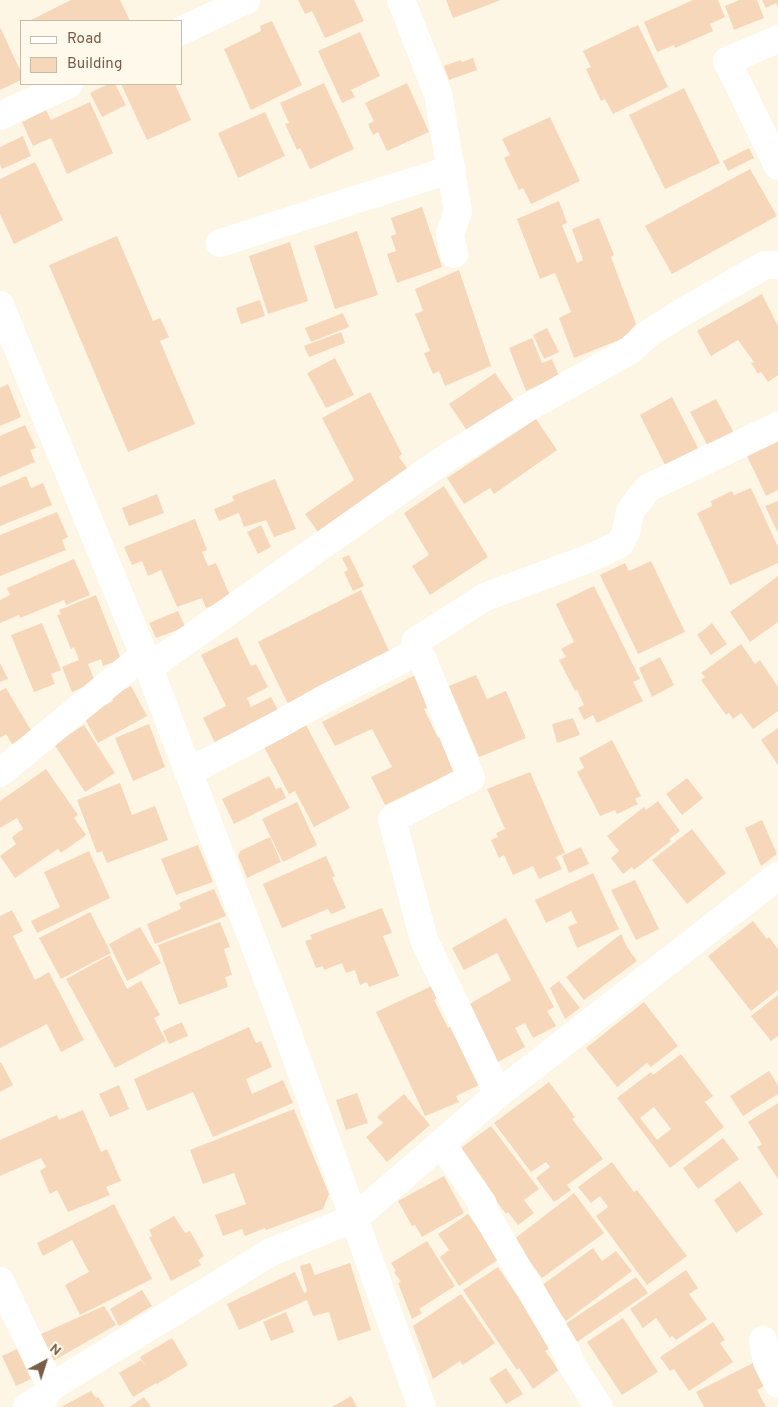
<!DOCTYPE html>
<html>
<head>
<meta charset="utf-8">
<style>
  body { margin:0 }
  #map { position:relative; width:778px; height:1407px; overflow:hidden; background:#fef6e4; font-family:Overpass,sans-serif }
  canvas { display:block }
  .legend { position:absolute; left:20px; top:20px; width:162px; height:65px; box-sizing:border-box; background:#fff9ec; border:1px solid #c9bbaa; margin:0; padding:6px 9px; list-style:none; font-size:15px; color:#795d47 }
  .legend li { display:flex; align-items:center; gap:10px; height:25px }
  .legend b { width:25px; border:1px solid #c9bbaa }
  .north { position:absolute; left:20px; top:1337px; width:50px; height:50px; -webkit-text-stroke:4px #fff9ec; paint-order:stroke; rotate:40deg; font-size:14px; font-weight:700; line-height:20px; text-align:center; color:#795d47 }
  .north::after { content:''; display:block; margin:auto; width:18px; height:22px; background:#795d47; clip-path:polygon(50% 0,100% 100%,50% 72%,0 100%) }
</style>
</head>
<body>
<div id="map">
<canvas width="778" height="1407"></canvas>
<ul class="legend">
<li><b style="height:6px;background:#fff"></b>Road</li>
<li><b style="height:14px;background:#f6d7b9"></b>Building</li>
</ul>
<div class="north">N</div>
</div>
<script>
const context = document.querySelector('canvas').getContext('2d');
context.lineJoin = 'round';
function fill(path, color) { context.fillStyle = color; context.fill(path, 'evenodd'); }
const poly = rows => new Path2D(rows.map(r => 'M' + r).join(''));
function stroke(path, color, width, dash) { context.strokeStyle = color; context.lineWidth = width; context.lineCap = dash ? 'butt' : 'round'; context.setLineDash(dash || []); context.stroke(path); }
fill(poly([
  [71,0,120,0,130,21,29,21],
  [298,0,354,0,364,21,325,38,312,11,305,14],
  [446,0,501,0,453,18],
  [693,0,718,0,725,17,710,24,713,31,675,48,674,45,657,52,644,22],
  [739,0,757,0,764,18,734,30,725,6],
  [762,0,778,0,778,8,776,3,766,8],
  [272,21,302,85,251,110,224,49,261,31,260,26],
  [638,25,668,87,613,114,605,99,601,101,586,69,591,67,583,51],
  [0,27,21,72,21,80,0,90],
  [360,32,380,76,351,90,355,97,342,103,318,51],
  [473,58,477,70,449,80,444,66,461,60,462,62],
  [324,83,354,149,310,169,300,148,297,150,285,124,289,123,280,103],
  [407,83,429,132,387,151,378,132,373,135,368,124,374,121,365,103],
  [108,84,115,84,126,105,102,117,90,93],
  [121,84,175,84,191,120,147,140],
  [684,88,720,163,665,189,629,115],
  [90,102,113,153,67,174,51,138,33,146,22,122,46,110,51,120],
  [265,112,285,156,238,178,218,133],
  [550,117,580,181,531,204,523,188,519,190,504,158,510,155,502,139],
  [23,136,31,156,2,169,0,165,0,147],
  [749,148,754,158,728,171,723,161],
  [35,162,63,220,14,244,0,214,0,179],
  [750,169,777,216,672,274,645,226],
  [559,201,567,223,562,225,577,263,583,260,572,229,599,218,614,255,611,257,636,324,624,338,574,358,559,318,571,312,555,273,540,279,517,219],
  [422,207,442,267,397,283,387,254,396,251,391,236,396,234,391,218],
  [357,231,378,295,335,309,314,246],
  [117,236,153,321,160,318,169,337,160,341,195,424,128,452,49,265],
  [290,242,308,301,268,314,249,256],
  [459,270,491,366,445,386,439,371,433,374,424,353,430,351,415,314,423,311,415,289],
  [762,294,778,326,778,375,768,382,761,372,758,374,751,363,754,362,738,340,711,356,697,331],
  [260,300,265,316,241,324,236,308],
  [343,313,349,327,311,342,305,328],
  [547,328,559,352,544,359,533,335],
  [341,332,345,343,309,357,304,346],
  [532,338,542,363,552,359,559,376,526,391,509,348],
  [335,358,354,395,326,408,307,373],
  [495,373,514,401,468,432,449,404],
  [8,384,21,417,0,426,0,388],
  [370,392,402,454,399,457,407,468,318,532,305,514,354,480,322,418],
  [672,397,698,448,665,465,640,415],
  [716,399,737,439,711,452,690,412],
  [536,419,557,450,494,494,490,488,464,504,447,478],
  [25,425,36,448,30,450,35,462,0,477,0,436],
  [778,441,778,490,766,496,747,456],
  [26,476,31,488,43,483,52,505,0,526,0,487],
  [275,479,296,529,274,537,266,520,244,527,239,513,219,521,214,509,234,501,232,496],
  [444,486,488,557,430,595,412,566,429,555,404,513],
  [751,488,778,547,778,563,730,585,697,513,712,506,711,501,732,491,734,495],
  [157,494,164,513,129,526,122,508],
  [778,501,778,533,765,506],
  [57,512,68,537,62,540,66,550,0,576,0,535],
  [195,519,207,550,202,552,208,566,216,563,231,598,206,608,202,598,177,607,161,570,148,576,142,561,132,565,124,547],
  [261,525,271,547,258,554,247,532],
  [349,555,364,586,353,591,344,572,348,570,342,558],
  [74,559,90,595,66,605,64,600,20,618,19,615,0,623,0,600,10,595,7,588],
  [651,561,685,632,638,654,600,575,625,563,629,571],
  [778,576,778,622,750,642,730,612],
  [594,586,640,679,633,682,643,701,597,723,593,715,584,720,578,708,584,705,577,690,575,691,559,660,566,657,561,649,574,642,556,604],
  [361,590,390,653,288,704,258,642],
  [96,595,121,659,103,666,101,659,88,664,95,682,72,692,62,667,79,660,74,647,71,649,57,615,61,614,59,610],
  [178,611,185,627,156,638,149,623],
  [42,623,61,670,51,674,55,684,34,692,11,635],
  [712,623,727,644,711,655,697,635],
  [237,637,251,666,256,664,268,687,247,698,251,707,271,697,281,716,217,747,203,718,226,706,201,655],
  [741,644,755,664,760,660,778,687,778,711,753,729,741,713,733,719,729,713,726,715,701,680,705,677,701,673],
  [660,657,674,685,652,697,639,668],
  [0,663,8,679,0,682],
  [415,675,430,706,424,709,438,738,441,736,460,779,433,782,385,805,371,777,392,767,372,729,335,746,322,722],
  [476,675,487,699,506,691,526,738,479,757,449,686],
  [131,686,147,716,98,743,84,717,113,701,111,697],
  [6,688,32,732,12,744,6,734,0,738,0,691],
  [573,718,580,735,557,743,552,724],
  [149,724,165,767,133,781,115,738],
  [84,725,115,773,85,792,54,744],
  [306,725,350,808,314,827,295,791,289,794,264,747],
  [778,728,778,765,761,740],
  [612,740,641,796,635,799,638,804,617,814,615,810,600,816,577,772,584,768,579,758],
  [46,769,78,815,74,818,86,835,61,853,58,849,15,878,0,856,16,844,12,837,23,829,17,818,0,828,0,801],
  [530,772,565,853,556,857,562,869,539,879,533,866,513,875,504,855,499,858,491,840,498,837,496,833,505,829,487,789],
  [269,776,276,789,281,787,286,798,234,824,222,799],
  [687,778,703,798,682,815,666,794],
  [120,783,132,815,155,806,168,840,107,863,102,851,97,853,77,800],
  [658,801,680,831,669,839,671,841,634,870,632,867,623,874,611,858,619,851,607,836,644,807,646,810],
  [297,802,317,845,283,862,262,819],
  [762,820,777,854,761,866,745,828],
  [692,829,726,873,687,904,652,860],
  [270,837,281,862,247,878,238,856,240,851],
  [198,845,213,882,176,895,161,859],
  [581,847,589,864,569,873,562,856],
  [89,851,110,898,37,933,31,921,60,907,44,872],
  [326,856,335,876,332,877,346,908,331,914,328,909,282,928,263,884],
  [593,873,619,929,577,948,568,927,577,923,571,911,546,923,535,900],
  [635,880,659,929,636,940,611,890],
  [214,889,226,916,155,944,147,924,181,909,179,903],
  [382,908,392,933,383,936,399,976,369,987,367,982,360,985,355,970,346,973,342,963,324,970,323,966,316,968,305,941,312,939,310,935],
  [12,910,23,931,13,936,35,980,49,972,84,1040,61,1052,47,1024,0,1048,0,916],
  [90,912,111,953,61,979,39,938],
  [506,918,554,1007,547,1011,556,1026,533,1038,525,1023,515,1028,525,1047,496,1063,466,1006,511,980,497,953,464,970,452,948],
  [753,921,767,939,769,937,778,949,778,990,751,1011,708,956],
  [220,922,230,947,224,949,232,975,225,977,228,987,179,1005,158,945],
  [140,927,161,963,127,981,109,944],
  [621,934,627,947,637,961,584,1000,566,977],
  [110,955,127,989,141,981,160,1015,154,1018,166,1041,115,1068,66,979],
  [559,981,580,1008,565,1019,550,988],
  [434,985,439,997,434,1000,448,1028,453,1025,481,1084,456,1096,459,1102,425,1116,376,1012],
  [778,995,778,1036,771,1041,751,1016],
  [644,1002,678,1046,651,1067,647,1063,617,1087,586,1048],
  [182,1022,188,1036,169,1044,163,1031],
  [249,1027,256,1043,261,1041,272,1067,246,1079,252,1094,283,1080,293,1103,213,1137,193,1092,147,1111,134,1079],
  [681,1054,713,1096,705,1102,724,1127,670,1168,617,1098,651,1072,653,1075],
  [654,1107,671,1129,657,1140,640,1118],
  [1,1062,13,1085,0,1092,0,1063],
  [769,1071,778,1085,778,1094,743,1116,730,1096],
  [549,1082,575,1117,572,1119,603,1159,567,1185,571,1190,554,1202,536,1178,550,1167,546,1162,531,1172,494,1123],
  [119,1085,129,1109,110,1117,99,1094],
  [357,1093,368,1123,346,1130,336,1100],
  [404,1094,430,1125,387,1162,366,1137,383,1123,377,1117],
  [778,1103,778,1179,757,1147,762,1144,748,1122],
  [294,1109,329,1194,323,1209,266,1230,265,1228,245,1236,242,1229,223,1236,215,1215,246,1204,234,1173,203,1184,190,1150],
  [83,1110,101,1152,107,1149,121,1181,106,1187,110,1195,68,1212,57,1190,50,1194,40,1171,46,1167,41,1158,0,1176,0,1140,57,1115,59,1120],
  [491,1126,539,1189,524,1200,534,1213,518,1225,508,1212,506,1214,458,1150],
  [723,1138,739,1159,698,1189,683,1168],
  [612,1162,634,1192,637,1190,687,1256,647,1285,596,1216,608,1207,600,1196,591,1203,578,1187],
  [444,1176,464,1213,422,1237,415,1225,412,1226,398,1201],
  [740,1181,763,1214,736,1233,714,1200],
  [574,1193,604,1233,542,1278,513,1240],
  [114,1204,152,1279,80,1315,65,1285,89,1272,72,1240,43,1256,37,1243],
  [468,1214,480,1231,483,1229,502,1257,459,1286,440,1257,449,1250,438,1234],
  [174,1216,185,1233,190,1231,204,1256,198,1260,201,1265,171,1281,149,1237,152,1236,149,1230],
  [427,1241,455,1286,419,1309,422,1313,412,1319,398,1283,401,1282,394,1272,396,1271,391,1263],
  [593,1248,602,1261,616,1251,632,1271,566,1321,541,1286],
  [310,1263,315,1275,350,1263,371,1330,338,1341,329,1312,313,1316,307,1300,239,1330,227,1304,295,1272,304,1293,307,1291,300,1266],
  [498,1267,552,1347,545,1351,559,1370,533,1389,519,1368,517,1370,463,1290],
  [686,1270,698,1288,689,1294,707,1319,676,1340,672,1336,670,1338,656,1318,643,1328,630,1309],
  [636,1277,648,1293,574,1344,562,1326],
  [142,1290,152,1306,119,1326,110,1309],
  [461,1294,495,1343,463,1365,460,1361,433,1379,413,1326],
  [104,1306,116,1325,53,1361,41,1334],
  [286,1312,294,1332,271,1341,263,1322],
  [623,1318,658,1372,622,1395,587,1342],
  [713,1322,725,1340,720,1343,733,1362,689,1391,674,1369,670,1371,660,1357],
  [172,1338,188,1365,157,1384,156,1383,133,1397,119,1373,141,1360,147,1368,140,1357],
  [17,1349,31,1379,16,1386,2,1356],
  [753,1363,764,1386,757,1390,766,1407,704,1407,696,1392],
  [506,1368,523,1394,506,1404,489,1379],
  [91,1391,96,1398,98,1397,105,1407,61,1407],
  [351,1396,357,1407,332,1407],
  [144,1397,151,1407,129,1407]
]), '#f6d7b9');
stroke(poly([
  [401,0,438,94,458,212,450,234,454,254],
  [181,31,246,0],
  [778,39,727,61,778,166],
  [0,116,69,84],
  [220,243,452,169],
  [0,305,144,655,277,1004,422,1407],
  [413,654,422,658,471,778,392,819,424,940,498,1094],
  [148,668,442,461,527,408,629,351,648,334,681,313,765,265,778,265],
  [188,772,278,725,326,698,413,654,416,641,485,597,585,560,620,544,626,532,630,511,648,488,778,426],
  [0,773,144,655],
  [441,1143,483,1204,483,1209,568,1354,569,1361,599,1407],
  [0,1281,51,1387],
  [763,1340,767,1362,778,1384],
  [27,1407,45,1396,51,1387,271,1252,355,1218,498,1094,778,876]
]), '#fff', 28);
</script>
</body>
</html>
